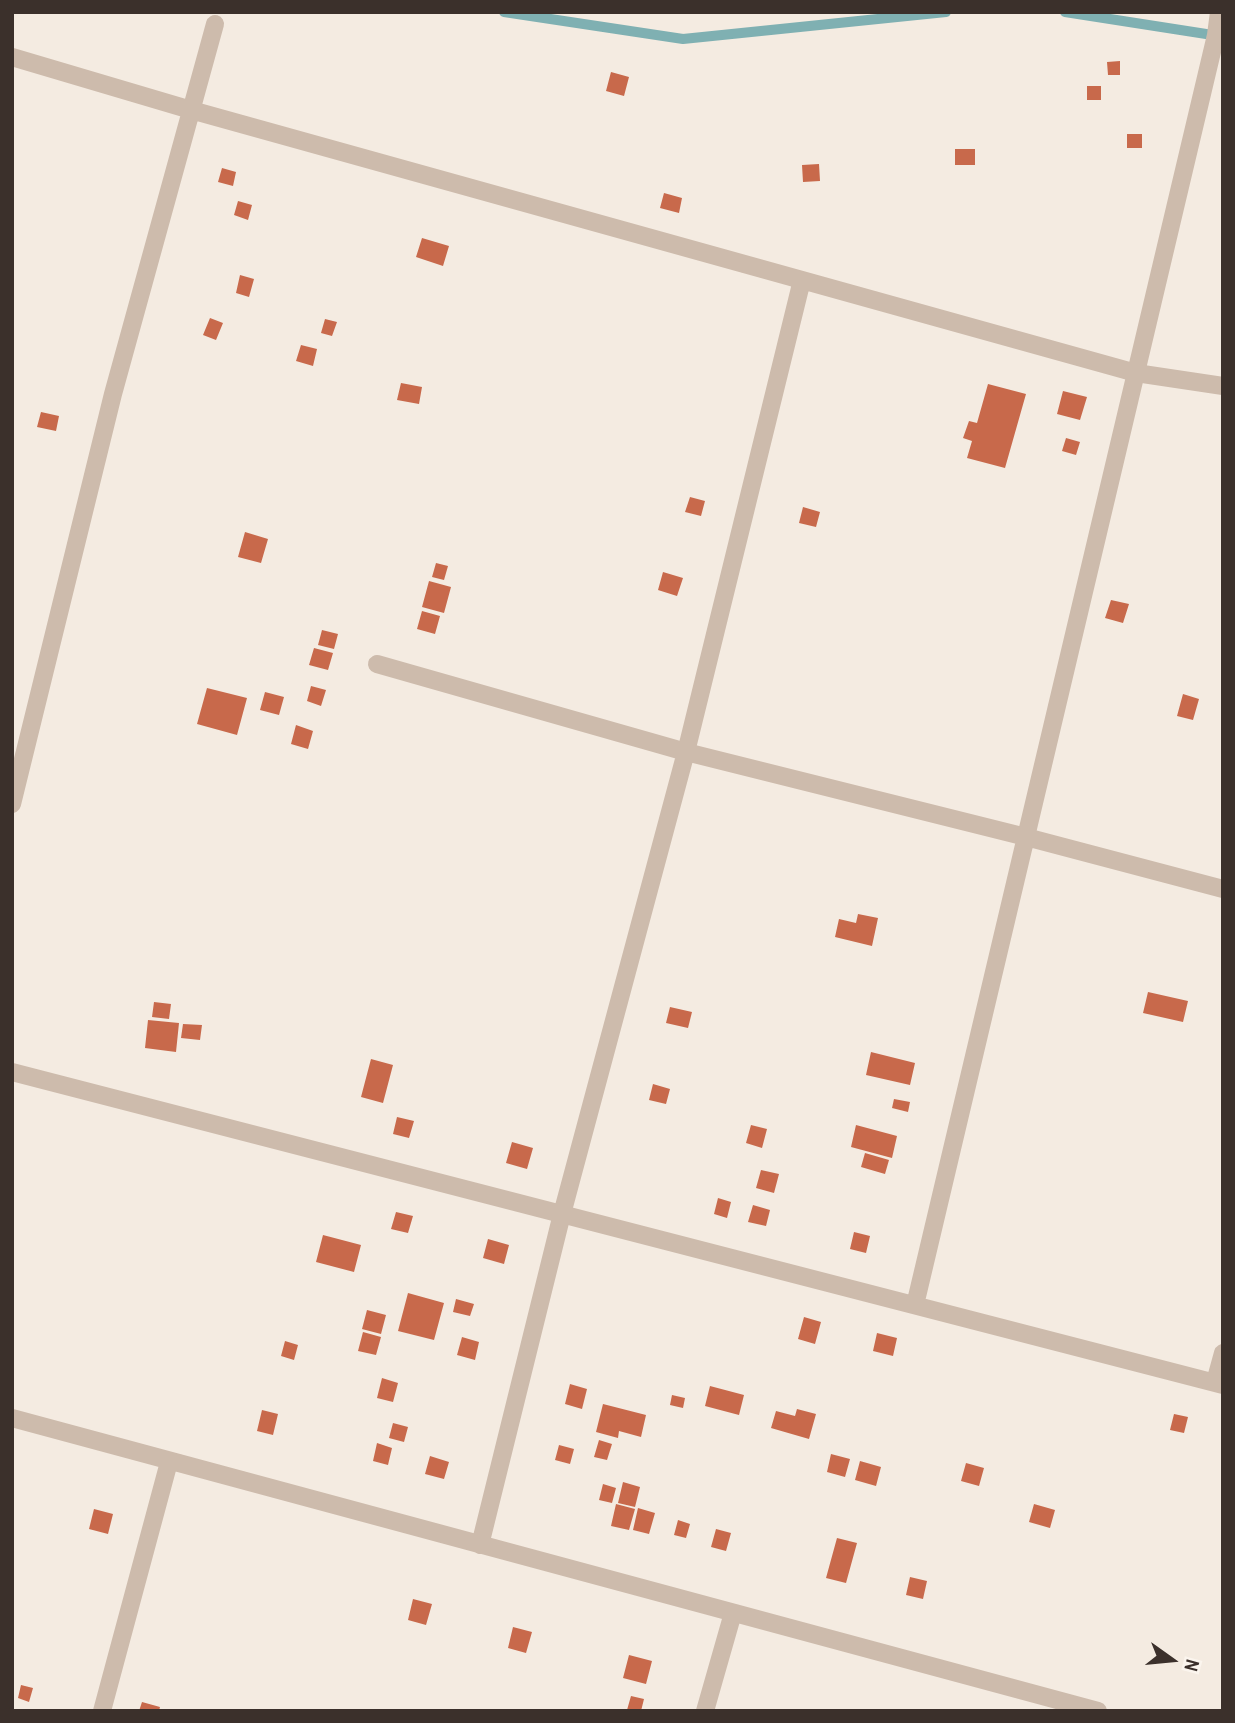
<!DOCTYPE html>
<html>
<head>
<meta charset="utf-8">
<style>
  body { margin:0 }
  #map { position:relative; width:1235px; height:1723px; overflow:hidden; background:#f4ebe1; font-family:"Archivo Narrow",sans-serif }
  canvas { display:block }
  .frame { position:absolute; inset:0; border:14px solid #3b302b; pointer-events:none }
  .north { position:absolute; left:1137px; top:1625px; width:70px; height:70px; -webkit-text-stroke:5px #fbf5ee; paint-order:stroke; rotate:105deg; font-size:19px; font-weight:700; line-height:28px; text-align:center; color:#3b302b }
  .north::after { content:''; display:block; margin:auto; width:24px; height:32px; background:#3b302b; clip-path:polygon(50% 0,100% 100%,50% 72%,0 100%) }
</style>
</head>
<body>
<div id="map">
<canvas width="1235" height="1723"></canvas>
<div class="frame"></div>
<div class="north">N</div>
</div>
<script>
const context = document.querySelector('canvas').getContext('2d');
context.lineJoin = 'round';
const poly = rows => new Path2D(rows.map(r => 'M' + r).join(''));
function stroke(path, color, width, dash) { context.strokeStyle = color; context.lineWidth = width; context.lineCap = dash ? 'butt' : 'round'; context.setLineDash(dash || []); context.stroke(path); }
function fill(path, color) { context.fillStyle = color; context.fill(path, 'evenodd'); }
stroke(poly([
  [504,12,683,39,946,12],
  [1065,12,1219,36]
]), '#7fb0b2', 10);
fill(poly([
  [1120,61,1120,75,1108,75,1107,62],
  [611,72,629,77,624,96,606,91],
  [1087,86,1101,86,1101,100,1087,100],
  [1127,134,1142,134,1142,148,1127,148],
  [955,149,975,149,975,165,955,165],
  [819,164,820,181,803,182,802,165],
  [222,168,236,172,233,186,218,182],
  [664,193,682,198,679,213,660,208],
  [238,201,252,205,248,220,234,215],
  [422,238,449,246,443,266,416,257],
  [240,275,254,279,249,297,236,293],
  [210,318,223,323,216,340,203,335],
  [325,319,337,322,332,336,321,333],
  [301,345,317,349,313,366,296,361],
  [401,383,422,387,419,404,397,400],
  [988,384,1026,394,1005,468,967,458,972,441,963,438,969,421,977,423],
  [1063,391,1087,397,1080,420,1057,414],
  [41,412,59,416,56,431,37,427],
  [1066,438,1080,442,1076,455,1062,451],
  [690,497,705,501,701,516,685,512],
  [803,507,820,512,816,527,799,523],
  [245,532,268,539,261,563,238,557],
  [436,563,448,566,444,580,432,577],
  [663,572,683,578,677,596,658,590],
  [429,581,451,587,444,613,422,607],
  [1111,600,1129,604,1123,623,1105,618],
  [422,611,440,616,435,634,417,629],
  [322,630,338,634,334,649,318,645],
  [314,648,333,653,328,670,309,665],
  [311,686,326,690,321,706,307,701],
  [207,688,247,698,237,735,197,724],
  [265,692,284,697,279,715,260,710],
  [1183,694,1199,699,1193,720,1177,716],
  [296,725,313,731,308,749,291,744],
  [858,914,878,918,872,946,835,937,839,919,856,923],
  [1148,992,1188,1001,1183,1022,1143,1013],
  [154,1002,171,1004,169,1019,152,1017],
  [670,1007,692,1012,688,1028,666,1023],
  [148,1020,179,1023,176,1052,145,1048],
  [183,1024,202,1025,200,1040,181,1038],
  [871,1052,915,1063,910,1085,866,1075],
  [371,1059,393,1065,383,1103,361,1097],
  [653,1084,670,1089,666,1104,649,1100],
  [894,1099,910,1102,908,1112,892,1108],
  [397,1117,414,1121,409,1138,393,1134],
  [751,1125,767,1129,762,1148,746,1143],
  [856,1125,897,1136,892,1158,851,1147],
  [512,1142,533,1148,527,1169,506,1163],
  [865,1153,889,1160,885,1174,861,1167],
  [761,1170,779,1174,774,1193,756,1188],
  [718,1198,731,1202,727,1218,714,1214],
  [753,1205,770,1210,766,1226,748,1222],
  [396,1212,413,1216,408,1233,391,1229],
  [854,1232,870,1236,866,1253,850,1249],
  [323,1235,361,1245,354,1272,316,1262],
  [488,1239,509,1245,504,1264,483,1258],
  [408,1293,444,1303,434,1340,398,1331],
  [456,1299,474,1304,470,1316,453,1312],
  [367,1310,386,1315,381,1334,362,1329],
  [804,1317,821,1322,815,1344,798,1339],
  [363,1332,381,1337,376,1355,358,1351],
  [877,1333,897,1338,893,1356,873,1351],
  [462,1337,479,1342,475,1360,457,1355],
  [285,1341,298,1345,294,1360,281,1356],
  [382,1378,398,1383,393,1402,377,1398],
  [570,1384,587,1389,582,1409,565,1404],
  [710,1386,744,1395,739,1415,705,1406],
  [672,1395,685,1398,683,1408,670,1405],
  [603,1404,646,1415,641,1437,619,1431,618,1438,596,1432],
  [797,1409,816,1414,809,1439,771,1428,776,1411,795,1416],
  [262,1410,278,1414,273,1435,257,1431],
  [1174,1414,1188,1417,1184,1433,1170,1430],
  [393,1423,408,1427,404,1442,389,1438],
  [599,1440,612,1444,607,1460,594,1457],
  [377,1443,392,1448,388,1465,373,1461],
  [559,1445,574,1449,570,1464,555,1460],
  [831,1454,850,1459,845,1477,827,1472],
  [430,1456,449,1462,444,1479,425,1474],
  [860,1461,881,1467,876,1486,855,1480],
  [966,1463,984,1468,979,1486,961,1481],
  [623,1482,640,1487,635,1507,618,1503],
  [603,1484,616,1488,612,1503,599,1500],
  [616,1504,635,1509,629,1530,611,1526],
  [1034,1504,1055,1510,1050,1528,1029,1522],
  [638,1508,655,1513,649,1534,633,1530],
  [94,1509,113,1514,108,1534,89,1529],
  [678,1520,690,1524,686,1538,674,1535],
  [716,1529,731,1533,726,1551,711,1547],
  [837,1538,857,1543,846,1583,826,1578],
  [910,1577,927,1581,923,1599,906,1595],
  [413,1599,432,1604,426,1625,408,1620],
  [513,1627,532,1632,526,1653,508,1648],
  [629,1655,652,1661,646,1684,623,1678],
  [21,1685,33,1688,29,1702,18,1698],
  [631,1696,644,1699,641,1711,627,1710],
  [142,1702,160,1707,159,1711,139,1711]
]), '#c8694b');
stroke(poly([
  [12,57,191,110,1136,373,1223,386],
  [377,664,686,752,1026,837,1223,889],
  [12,804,113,394,215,24],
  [12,1072,1223,1385],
  [915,1305,1216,35,1219,12],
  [1215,1382,1223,1353],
  [12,1418,1098,1711],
  [480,1545,562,1214,686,752,802,280],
  [102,1711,169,1462],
  [705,1711,733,1613]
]), '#cdbbac', 18);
</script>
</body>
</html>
